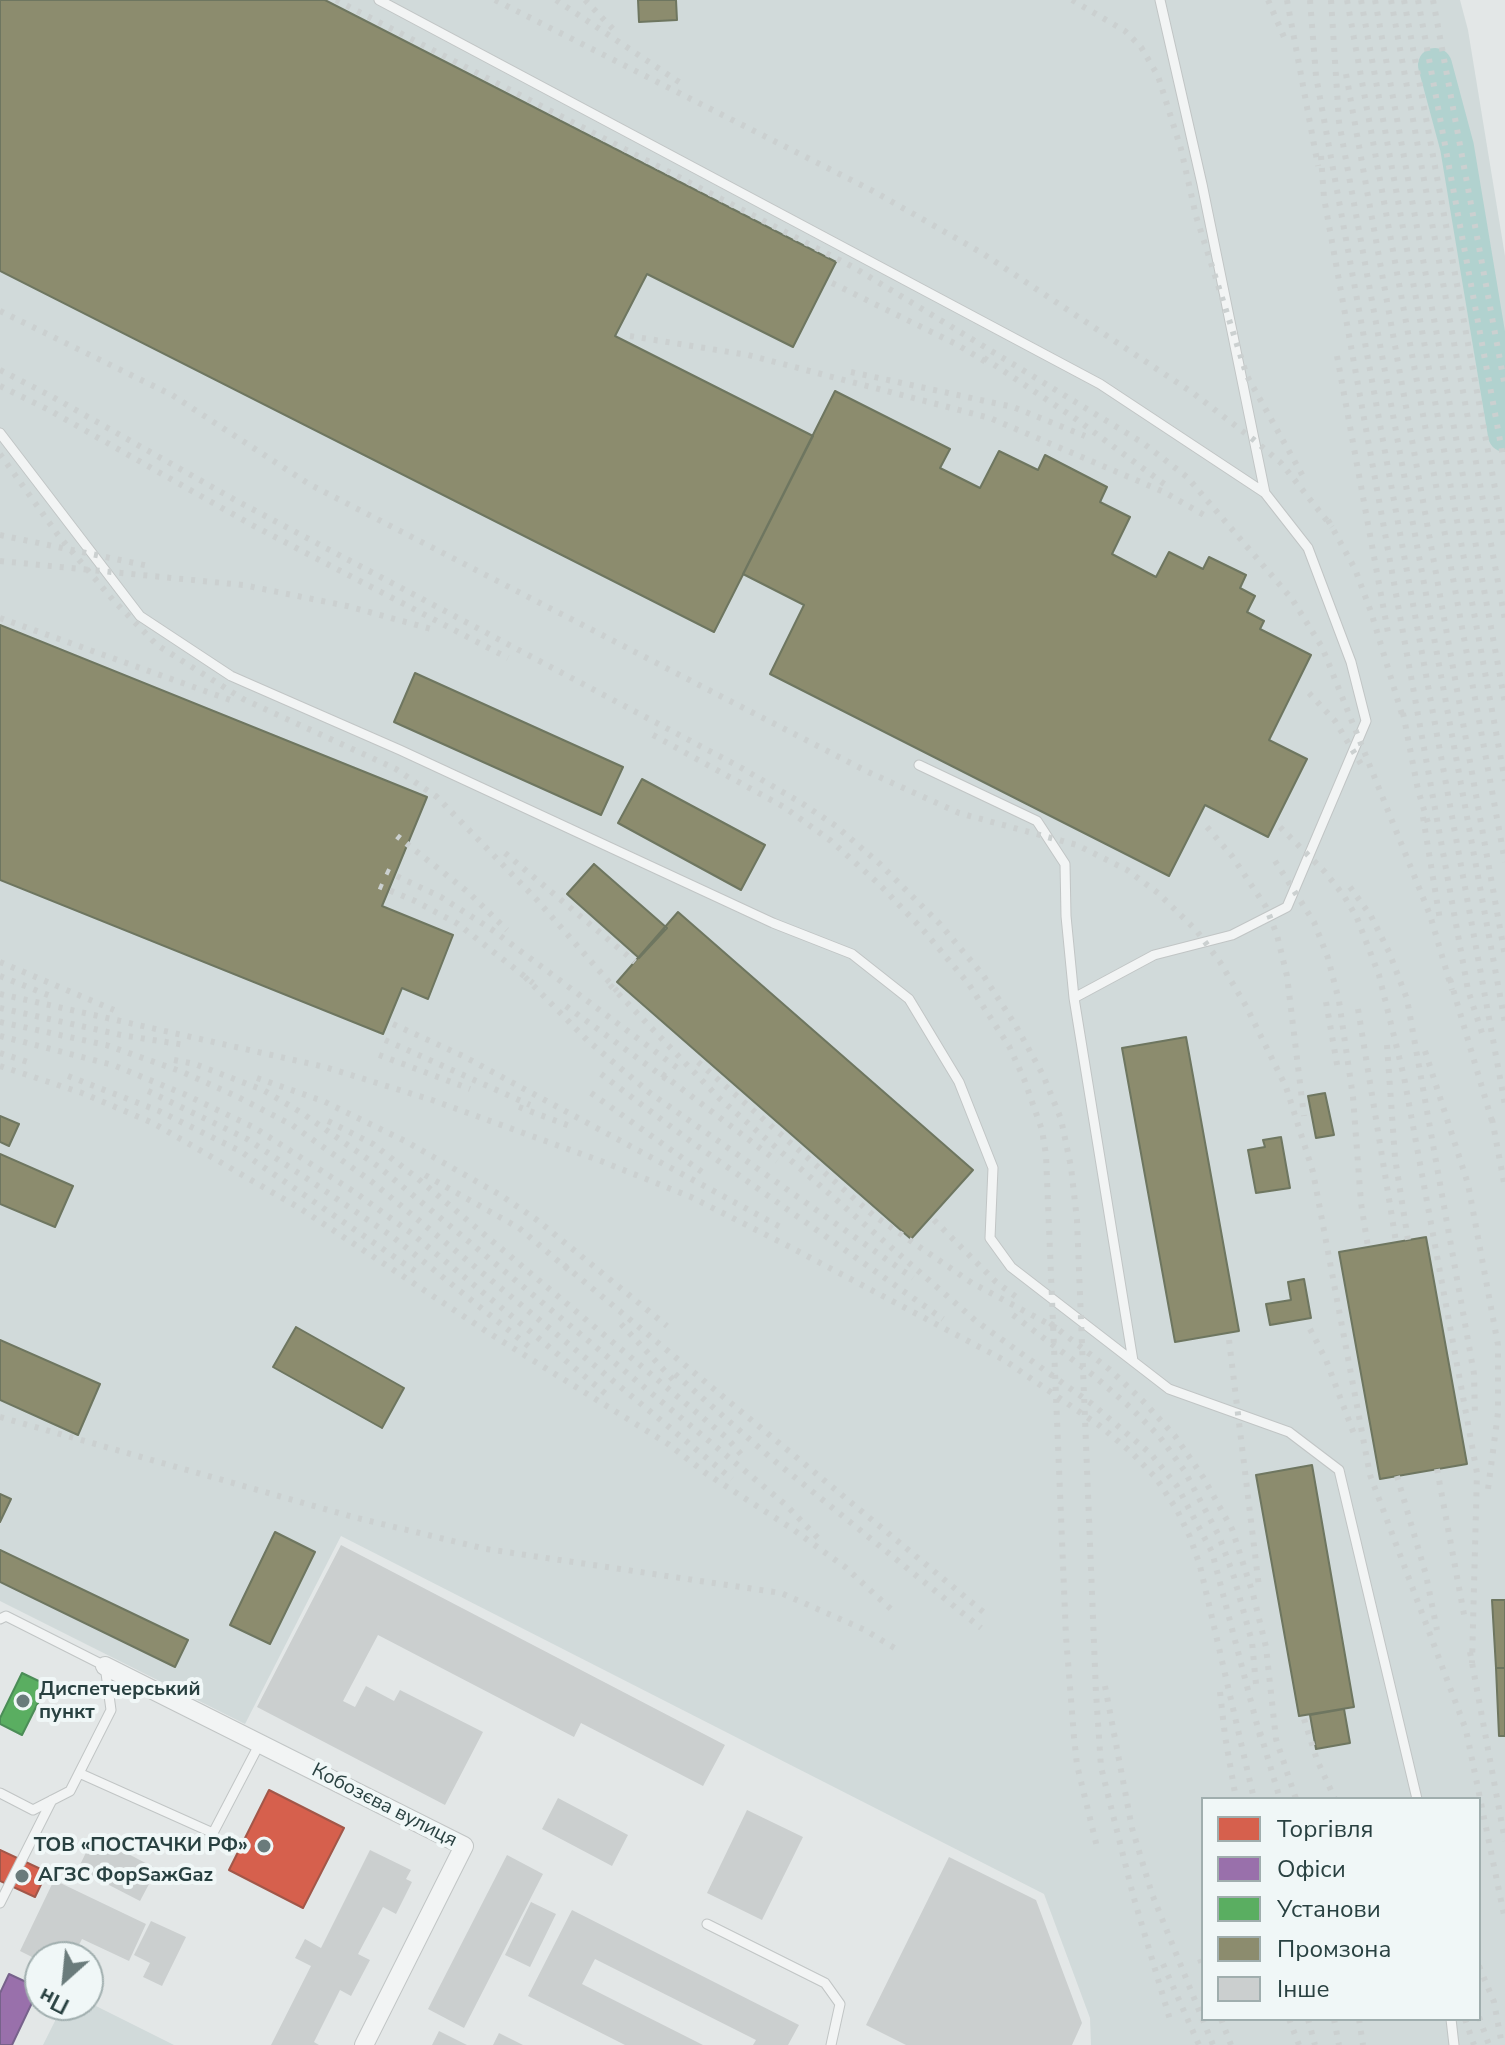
<!DOCTYPE html>
<html>
<head>
<meta charset="utf-8">
<style>
  body { margin:0 }
  #map { position:relative; width:1505px; height:2045px; overflow:hidden; background:#e3e7e7; font-family:"Nunito Sans",sans-serif }
  canvas { display:block }
  .legend { position:absolute; left:1201px; top:1797px; width:280px; height:224px; box-sizing:border-box; background:#f0f7f7; border:2px solid #a0aeae; margin:0; padding:10px 14px; list-style:none; font-size:24px; color:#294141 }
  .legend li { display:flex; align-items:center; gap:16px; height:40px }
  .legend b { width:40px; border:2px solid #a0aeae }
  .north { position:absolute; left:24px; top:1941px; width:80px; height:80px; box-sizing:border-box; background:#f0f7f7; border:2px solid #a0aeae; border-radius:50%; rotate:207deg; font-size:22px; font-weight:700; line-height:32px; text-align:center; color:#294141 }
  .north::after { content:''; display:block; margin:auto; width:28px; height:36px; background:#6a7b7b; clip-path:polygon(50% 0,100% 100%,50% 72%,0 100%) }
</style>
</head>
<body>
<div id="map">
<canvas width="1505" height="2045"></canvas>
<ul class="legend">
<li><b style="height:22px;background:#d6604d"></b>Торгівля</li>
<li><b style="height:22px;background:#9970ab"></b>Офіси</li>
<li><b style="height:22px;background:#5aae61"></b>Установи</li>
<li><b style="height:22px;background:#8c8c6e"></b>Промзона</li>
<li><b style="height:22px;background:#cbcfcf"></b>Інше</li>
</ul>
<div class="north">Пн</div>
</div>
<script>
const context = document.querySelector('canvas').getContext('2d');
context.lineJoin = 'round';
function fill(path, color) { context.fillStyle = color; context.fill(path, 'evenodd'); }
const poly = rows => new Path2D(rows.map(r => 'M' + r).join(''));
function stroke(path, color, width, dash) { context.strokeStyle = color; context.lineWidth = width; context.lineCap = dash ? 'butt' : 'round'; context.setLineDash(dash || []); context.stroke(path); }
function write(font, color, halo, rows, align = 'center') {
  context.font = font + ' "Nunito Sans",sans-serif'; context.lineWidth = 8; context.setLineDash([]); context.textBaseline = 'middle'; context.strokeStyle = halo; context.fillStyle = color; for (const [text, x, y, turn = 0] of rows) {
    context.save(); context.translate(x, y); context.rotate((+turn || 0) * Math.PI / 180); context.textAlign = isNaN(turn) ? turn : align; if (halo) context.strokeText(text, 0, 0); context.fillText(text, 0, 0); context.restore();
  }
}
fill(poly([
  [0,0,1460,0,1468,30,1505,256,1505,2045,1091,2045,1090,2018,1044,1894,341,1536,245,1724,0,1601],
  [1203,1799,1479,1799,1479,2019,1203,2019],
  [88,2002,174,2045,43,2045,63,2005,88,2005]
]), '#d1dada');
const shops = poly([
  [269,1790,344,1828,303,1908,229,1870,269,1790],
  [0,1850,47,1872,35,1897,0,1881,0,1850]
]);
fill(shops, '#d6604d');
stroke(shops, '#a25749', 2);
const offices = poly([
  [9,1974,39,1988,12,2045,0,2045,0,1993,9,1974]
]);
fill(offices, '#9970ab');
stroke(offices, '#77628b', 2);
const public = poly([
  [22,1673,47,1685,22,1735,0,1724,0,1718,22,1673]
]);
fill(public, '#5aae61');
stroke(public, '#4b8d57', 2);
const industry = poly([
  [0,0,325,0,836,262,793,347,647,274,615,336,813,436,714,632,0,271,0,0],
  [638,0,676,0,677,20,639,22,638,0],
  [835,391,950,449,940,468,980,488,999,451,1038,470,1045,455,1107,487,1100,502,1130,517,1112,554,1156,577,1169,552,1203,569,1209,557,1246,575,1240,588,1255,596,1247,612,1264,621,1260,629,1311,655,1269,740,1307,759,1268,837,1205,805,1169,876,770,674,804,605,743,574,835,391],
  [0,625,427,797,382,906,453,935,428,999,402,988,383,1034,0,880,0,625],
  [415,673,623,767,601,815,394,722,415,673],
  [642,779,765,845,741,890,618,823,642,779],
  [594,864,667,928,639,958,567,894,594,864],
  [678,912,973,1170,911,1239,617,982,678,912],
  [1186,1037,1239,1331,1175,1342,1122,1048,1186,1037],
  [1325,1093,1334,1135,1316,1138,1308,1096,1325,1093],
  [0,1116,19,1124,9,1146,0,1142,0,1116],
  [1281,1137,1290,1188,1256,1193,1248,1150,1265,1147,1263,1140,1281,1137],
  [0,1154,73,1186,55,1227,0,1204,0,1154],
  [1426,1237,1467,1464,1380,1479,1339,1252,1426,1237],
  [1304,1279,1311,1318,1270,1325,1266,1304,1291,1300,1288,1282,1304,1279],
  [296,1327,404,1388,382,1428,273,1367,296,1327],
  [0,1340,100,1384,78,1435,0,1400,0,1340],
  [1312,1465,1354,1707,1299,1716,1256,1475,1312,1465],
  [0,1494,11,1499,0,1522,0,1494],
  [275,1532,315,1552,270,1644,230,1625,275,1532],
  [0,1550,188,1640,175,1667,0,1582,0,1550],
  [1492,1600,1505,1600,1505,1668,1496,1668,1492,1600],
  [1496,1668,1505,1668,1505,1736,1499,1736,1496,1668],
  [1344,1709,1350,1743,1316,1749,1310,1715,1344,1709]
]);
fill(industry, '#8c8c6e');
stroke(industry, '#6e7660', 2);
stroke(poly([
  [1435,65,1457,147,1505,435]
]), '#b1d2cf', 34);
fill(poly([
  [341,1545,725,1745,703,1786,581,1723,574,1737,378,1635,343,1701,355,1707,366,1686,394,1701,400,1690,483,1732,445,1805,257,1707],
  [558,1798,628,1835,612,1866,542,1829],
  [747,1810,803,1837,762,1920,707,1893],
  [94,1836,157,1869,140,1901,78,1869],
  [370,1850,411,1870,406,1879,412,1882,396,1914,383,1907,358,1954,370,1960,351,1996,340,1990,314,2042,319,2045,271,2045,311,1966,295,1958,305,1939,321,1948],
  [507,1855,543,1874,464,2028,428,2009],
  [949,1857,1036,1900,1082,2023,1072,2045,906,2045,866,2025],
  [54,1880,146,1924,129,1961,82,1939,73,1957,40,1957,40,1961,20,1951],
  [531,1902,556,1914,530,1967,505,1955],
  [572,1910,799,2025,788,2045,753,2045,756,2040,595,1959,582,1984,703,2045,625,2045,528,1996],
  [151,1921,186,1937,162,1986,143,1977,150,1963,134,1955],
  [439,2031,467,2045,432,2045],
  [499,2033,523,2045,493,2045]
]), '#cbcfcf');
const lane = poly([
  [379,0,1100,384,1265,493,1308,548,1351,662,1366,721,1287,907,1232,935,1154,955,1074,998],
  [1160,0,1202,184,1265,493],
  [0,433,140,616,231,676,400,750,773,923,852,954,909,999,959,1082,993,1168,990,1238,1011,1267,1169,1389,1289,1432,1339,1470,1417,1799],
  [919,765,1037,821,1065,864,1066,916,1074,998,1133,1361],
  [0,1619,6,1616,105,1666,111,1710,70,1791,33,1810,0,1793],
  [79,1773,213,1833,260,1743],
  [0,1903,52,1800],
  [707,1924,825,1983,840,2004,831,2045],
  [1451,2019,1454,2045]
]);
const street = poly([
  [105,1666,464,1846,364,2045]
]);
stroke(lane, '#c1c5c5', 11);
stroke(street, '#c1c5c5', 20);
stroke(lane, '#f2f4f4', 9);
stroke(street, '#f2f4f4', 18);
stroke(poly([
  [336,0,853,267,1143,443,1187,477,1292,599,1322,647,1430,915,1452,990],
  [495,0,873,191,982,253,1193,393,1254,440,1281,463,1332,527],
  [556,0,682,84],
  [585,0,613,29],
  [1072,0,1125,31,1141,47,1158,76,1181,149,1196,216,1247,376,1304,478],
  [1268,0,1287,44],
  [1287,0,1318,166],
  [1310,0,1316,76,1505,1105],
  [1331,0,1339,122,1505,1023],
  [1347,0,1505,862],
  [1361,0,1505,781],
  [1375,0,1505,703],
  [1391,0,1505,620],
  [1404,0,1505,542],
  [1418,0,1505,467],
  [1433,0,1505,387],
  [1346,74,1505,956],
  [1321,156,1324,198,1468,990,1483,1036],
  [832,283,956,344,991,365],
  [0,311,172,395,309,484,868,772,959,813,1077,845,1127,870,1158,893,1196,930,1220,962,1246,1006,1286,1087,1313,1172,1370,1475,1466,1730,1505,1920],
  [630,336,748,355,990,418,1164,492,1204,515],
  [1337,356,1389,638],
  [984,358,1076,419,1167,486],
  [0,370,51,396,237,501,738,766,800,802,836,826,880,864,939,923,983,975,1016,1026,1043,1075,1061,1119,1071,1167,1077,1220,1096,1693,1101,1767,1133,1895,1171,2023],
  [851,372,1013,407,1085,436],
  [0,386,49,410,252,525,508,658],
  [0,454,58,535,113,600,157,645,243,699,396,769,444,802],
  [1328,520,1355,569,1371,612,1404,721],
  [0,535,149,566],
  [0,561,243,585,347,606,435,630],
  [0,618,233,701],
  [1309,693,1335,721,1361,764],
  [1403,713,1418,790,1429,826],
  [653,735,784,807,831,841,879,884,924,931,968,983,1009,1046,1024,1079,1042,1130,1046,1155,1066,1637,1074,1737,1077,1765,1097,1847],
  [435,795,538,901,617,991],
  [1423,817,1440,920],
  [1207,827,1232,856,1266,907,1277,935,1287,976,1304,1116],
  [1280,827,1325,872,1344,896,1357,918,1379,975,1404,1077,1477,1473,1472,1663],
  [397,836,468,892,507,930],
  [505,853,635,962],
  [1275,861,1314,922,1328,958,1339,1001,1353,1097,1361,1203,1368,1247],
  [386,871,441,897,491,929,680,1070],
  [379,886,415,901,458,924,533,983],
  [1350,887,1371,916,1389,952,1407,999,1474,1374,1475,1418],
  [0,962,114,1010],
  [0,976,53,997],
  [525,977,587,1040,650,1093,913,1278],
  [1450,979,1494,1128],
  [610,985,719,1098,976,1321,1092,1404,1151,1454,1177,1486,1212,1552,1261,1740],
  [0,994,325,1067,432,1100,601,1161,691,1197,788,1246,1004,1360,1100,1426,1132,1453,1156,1478,1177,1510,1190,1537,1200,1566,1254,1799],
  [1326,1002,1338,1070],
  [566,1006,669,1081],
  [0,1008,121,1035,185,1045],
  [1358,1009,1396,1242],
  [0,1022,106,1045,180,1071,236,1096,292,1125,371,1181,732,1479],
  [393,1024,463,1056,786,1230],
  [0,1036,113,1065,184,1094,255,1128,356,1193,411,1233,606,1394],
  [385,1040,530,1105],
  [1387,1045,1395,1158,1408,1240],
  [1425,1051,1468,1184,1498,1345,1498,1413,1488,1489],
  [0,1053,34,1064],
  [379,1055,470,1089],
  [174,1060,195,1064,263,1090,302,1113,379,1167,786,1505,818,1538],
  [698,1062,873,1215,972,1283,1058,1329],
  [0,1066,82,1093,153,1123,301,1209,492,1335,668,1444,707,1474,791,1528,845,1567,893,1611],
  [601,1074,686,1138,943,1319],
  [662,1074,777,1161],
  [68,1076,159,1111,240,1151,415,1271],
  [257,1078,323,1101,407,1142,502,1196,537,1220,667,1326],
  [148,1091,247,1139,315,1184,393,1237,532,1349],
  [591,1093,705,1174],
  [519,1107,575,1128],
  [1492,1119,1505,1188],
  [328,1121,373,1144,417,1178,727,1438,746,1460],
  [425,1175,519,1228,571,1272],
  [934,1220,995,1281,1019,1299],
  [564,1265,987,1615],
  [1013,1315,1093,1375,1131,1408,1159,1436,1184,1470,1219,1536,1234,1577,1252,1642,1256,1684],
  [1050,1323,1109,1369,1142,1400,1175,1436,1203,1477,1232,1529,1253,1594,1266,1647,1276,1739,1296,1799],
  [621,1324,678,1385],
  [1310,1329,1326,1360,1354,1434],
  [1229,1340,1259,1587],
  [675,1374,771,1458,981,1628],
  [0,1417,353,1517,486,1549,781,1593,865,1630,901,1652],
  [1437,1469,1465,1620],
  [1397,1476,1426,1575,1437,1630],
  [1470,1652,1505,1841],
  [1105,1686,1132,1828,1152,1894,1213,2045],
  [1220,1692,1225,1736,1236,1799],
  [1304,1719,1317,1760,1335,1799],
  [1260,1732,1280,1799],
  [1200,1959,1203,1968],
  [1163,1964,1199,2045],
  [1479,1966,1494,2002,1502,2045],
  [1479,2017,1489,2045],
  [1221,2019,1231,2045],
  [1289,2019,1299,2045],
  [1308,2019,1315,2045],
  [1334,2019,1339,2045],
  [1359,2019,1363,2045],
  [1465,2019,1474,2045]
]), '#cbd0d0', 6, [4, 8]);
for (const [x, y, r, color] of [
  [23,1701,8,"#6a7b7b"],
  [264,1846,8,"#6a7b7b"],
  [22,1876,8,"#6a7b7b"]
]) { const dot = new Path2D(); dot.arc(x, y, r, 0, 2 * Math.PI); context.fillStyle = color; context.fill(dot); stroke(dot, '#f0f7f7', 3); }
write('bold 20px', '#294141', '#f0f7f7', [
  ["Диспетчерський",39,1690],
  ["пункт",39,1713],
  ["ТОВ «ПОСТАЧКИ РФ»",248,1846,"right"],
  ["АГЗС ФорSажGaz",38,1876]
], 'left');
write('20px', '#294141', '#f0f7f7', [
  ["Кобозєва вулиця",384,1806,27]
]);
</script>
</body>
</html>
